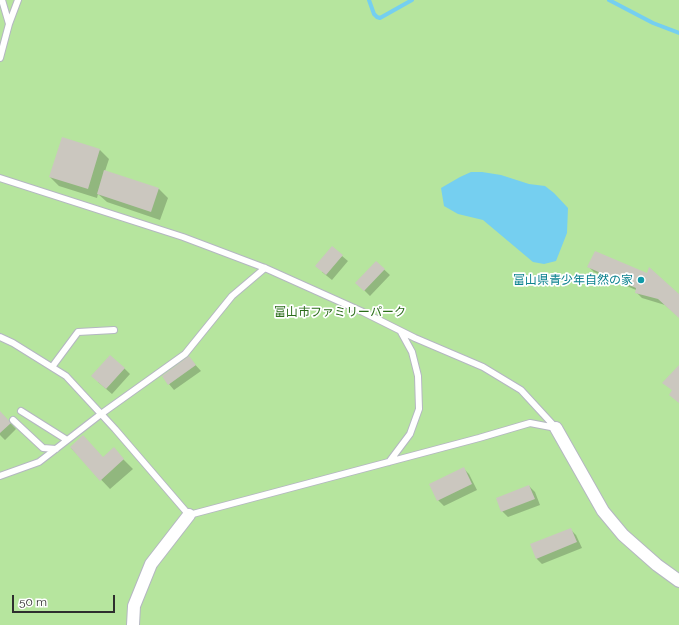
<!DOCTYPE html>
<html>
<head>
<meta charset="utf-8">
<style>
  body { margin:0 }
  #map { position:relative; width:679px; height:625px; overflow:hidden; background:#efe9e1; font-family:Raleway,sans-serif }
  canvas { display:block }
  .scale { position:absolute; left:12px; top:595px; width:103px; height:18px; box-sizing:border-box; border:2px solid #2e2e2e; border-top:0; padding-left:5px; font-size:12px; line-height:14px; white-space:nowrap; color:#2e2e2e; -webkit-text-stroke:3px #fff; paint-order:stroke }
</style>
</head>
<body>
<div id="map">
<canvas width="679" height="625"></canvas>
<div class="scale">50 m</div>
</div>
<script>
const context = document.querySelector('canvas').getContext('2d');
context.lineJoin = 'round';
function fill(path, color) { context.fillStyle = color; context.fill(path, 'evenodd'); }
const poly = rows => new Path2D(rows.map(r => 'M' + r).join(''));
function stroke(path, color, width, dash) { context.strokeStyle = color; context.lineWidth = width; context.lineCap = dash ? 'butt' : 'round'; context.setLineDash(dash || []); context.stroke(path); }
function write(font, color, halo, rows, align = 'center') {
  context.font = font + ' Raleway,"Noto Sans JP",sans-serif'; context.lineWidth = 3.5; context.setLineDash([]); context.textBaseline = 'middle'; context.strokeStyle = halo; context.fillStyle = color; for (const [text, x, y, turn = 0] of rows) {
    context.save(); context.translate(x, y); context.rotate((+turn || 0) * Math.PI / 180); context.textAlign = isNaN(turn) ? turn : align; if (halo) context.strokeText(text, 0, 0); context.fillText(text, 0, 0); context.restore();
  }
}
fill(poly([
  [0,0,679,0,679,625,0,625]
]), '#b6e59e');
fill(poly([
  [471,172,482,172,501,175,529,184,545,186,554,193,568,208,567,233,556,261,544,264,533,262,483,220,458,214,444,206,441,188,460,177]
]), '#75cff0');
fill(poly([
  [100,150,109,159,105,171,159,189,168,198,160,220,107,202,98,194,97,198,59,186,50,177],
  [342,256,348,261,332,280,322,272],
  [376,262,390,275,370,296,357,283],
  [588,266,679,295,679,317,665,305,642,298,636,292,636,290,594,272],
  [189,358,201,371,174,390,169,384],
  [124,368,130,374,112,394,98,382],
  [0,412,16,429,5,440,0,435],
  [71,448,103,458,122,458,133,469,110,489],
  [463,468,469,474,477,490,444,506,438,500],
  [529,486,535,492,540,505,508,517,502,511],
  [570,529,576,535,582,548,542,564,536,558]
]), '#0003');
stroke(poly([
  [369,0,374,14,377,17,380,18,412,0],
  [609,0,653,23,679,33]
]), '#75cff0', 4);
fill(poly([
  [62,137,100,149,88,189,49,177],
  [104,170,159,188,151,212,97,194],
  [332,246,343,255,326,275,315,266],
  [595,251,647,273,649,267,679,294,679,318,658,299,635,293,636,288,587,267],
  [376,261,385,269,364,291,355,283],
  [110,355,125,368,106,389,91,376],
  [189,356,196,365,168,385,162,376],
  [679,365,679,403,669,395,672,390,662,383],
  [0,411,11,423,0,433],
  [83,435,103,457,114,447,124,459,100,481,70,447],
  [464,467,472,484,437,501,429,484],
  [529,485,535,499,501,512,496,498],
  [571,528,577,542,536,559,530,544]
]), '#cbc7bf');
const service = poly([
  [9,24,18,0],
  [0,58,9,24,2,0],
  [0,178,183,237,265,268,363,312,415,338,483,367,521,390,556,428],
  [0,337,13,343,66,376,115,429,189,515,479,438,530,423,556,428],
  [52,367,78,332,114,330],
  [21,411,67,440],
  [13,420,43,448,56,449],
  [389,462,410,434,419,409,418,376,412,352,401,332],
  [0,476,39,462,101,414,185,354,232,296,265,268]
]);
const minor = poly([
  [556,428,603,511,623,535,657,565,679,581],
  [133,625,134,606,151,564,189,515]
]);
stroke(service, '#b4b7c1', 8);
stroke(minor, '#b4b7c1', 14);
stroke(service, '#fff', 6);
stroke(minor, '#fff', 12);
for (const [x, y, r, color] of [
  [641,280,4,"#0f9aa8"]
]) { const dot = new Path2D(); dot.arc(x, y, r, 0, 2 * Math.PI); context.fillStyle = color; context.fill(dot); stroke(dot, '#fff', 1.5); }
write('12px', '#0d838f', '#fff', [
  ["富山県青少年自然の家",633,280]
], 'right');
write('12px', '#2c6e1b', '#fff', [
  ["富山市ファミリーパーク",340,312]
]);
</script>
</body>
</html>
